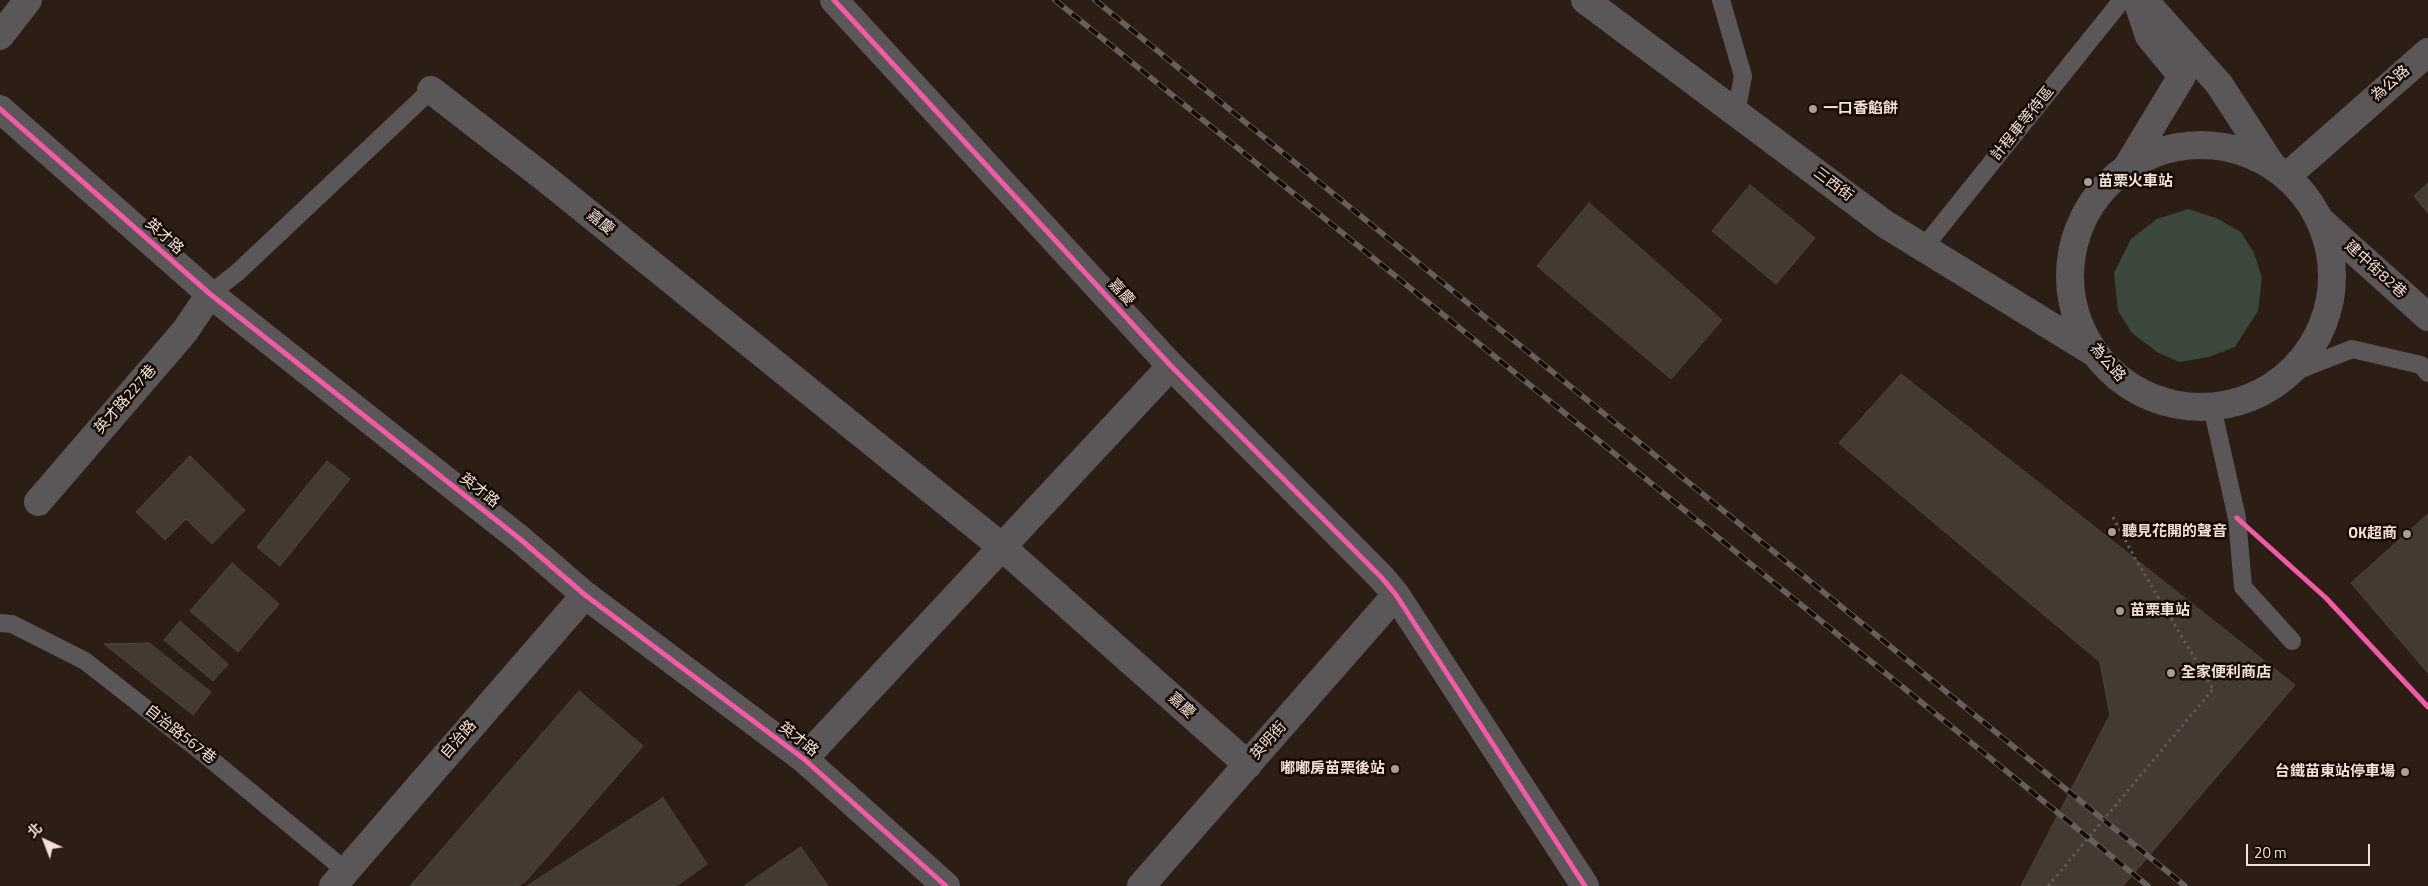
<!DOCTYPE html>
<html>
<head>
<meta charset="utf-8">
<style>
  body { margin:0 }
  #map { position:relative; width:2428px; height:886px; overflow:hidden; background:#2c1e15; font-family:"Titillium Web","Noto Sans TC",sans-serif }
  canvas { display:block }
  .north { position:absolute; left:20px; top:816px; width:50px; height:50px; -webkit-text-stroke:4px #150a04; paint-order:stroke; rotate:317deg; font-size:14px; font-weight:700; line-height:20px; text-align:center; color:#f3e0d6 }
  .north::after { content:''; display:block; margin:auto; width:18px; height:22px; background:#f3e0d6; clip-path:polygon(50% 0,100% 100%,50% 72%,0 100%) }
  .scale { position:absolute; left:2246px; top:844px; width:124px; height:22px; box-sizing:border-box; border:2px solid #f3e0d6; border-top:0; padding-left:6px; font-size:15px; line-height:18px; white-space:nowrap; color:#f3e0d6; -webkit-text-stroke:4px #150a04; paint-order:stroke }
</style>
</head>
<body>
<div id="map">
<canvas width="2428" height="886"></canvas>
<div class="north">北</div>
<div class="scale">20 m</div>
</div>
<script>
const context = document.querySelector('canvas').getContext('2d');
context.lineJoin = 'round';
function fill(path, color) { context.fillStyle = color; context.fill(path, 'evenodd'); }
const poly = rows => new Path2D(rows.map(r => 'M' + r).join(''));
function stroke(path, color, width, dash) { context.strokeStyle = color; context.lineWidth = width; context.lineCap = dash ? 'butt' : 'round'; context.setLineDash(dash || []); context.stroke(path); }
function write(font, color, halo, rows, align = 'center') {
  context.font = font + ' "Titillium Web","Noto Sans TC",sans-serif'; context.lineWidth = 5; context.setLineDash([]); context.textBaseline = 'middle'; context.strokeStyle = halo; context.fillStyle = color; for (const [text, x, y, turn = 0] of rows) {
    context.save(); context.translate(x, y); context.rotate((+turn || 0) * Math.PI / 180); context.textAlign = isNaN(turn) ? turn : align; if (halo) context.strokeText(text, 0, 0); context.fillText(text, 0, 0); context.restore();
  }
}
fill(poly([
  [2188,209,2216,218,2241,232,2254,253,2262,278,2258,311,2235,347,2209,357,2179,362,2157,352,2132,333,2118,311,2114,273,2131,239,2157,219]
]), '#3c473b');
const building = poly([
  [2428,183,2428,213,2414,196,2428,183],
  [1750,185,1815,238,1776,284,1712,231,1750,185],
  [1589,203,1722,320,1671,379,1537,266,1589,203],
  [1901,374,2295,685,2123,886,2021,886,2110,715,2100,662,1839,443,1901,374],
  [190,456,245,510,212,544,186,519,165,540,136,512,190,456],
  [327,461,350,479,280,566,257,547,327,461],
  [2428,514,2428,673,2351,583,2428,514],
  [232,563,279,604,238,652,190,611,232,563],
  [180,621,228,664,213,681,164,640,180,621],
  [149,643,211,692,193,715,104,644,149,643],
  [579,691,643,746,526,881,518,886,410,886,579,691],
  [663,798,707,864,676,886,527,886,663,798],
  [801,847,828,886,744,886,801,847]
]);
fill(building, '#453a31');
stroke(building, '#50463c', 1);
stroke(poly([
  [2113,517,2136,560,2213,689]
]), '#615a5a', 3, [2.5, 4]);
stroke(poly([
  [1721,0,1743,76,1736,113],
  [1924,247,2122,0],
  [210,294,238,272,431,90],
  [2288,374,2352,349,2421,365,2428,373],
  [2212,407,2237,518,2243,587,2292,641],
  [0,623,12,624,85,661,208,757,346,871]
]), '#5b5758', 18);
stroke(poly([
  [834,0,1171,366,1382,578,1396,595,1585,886],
  [1585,0,1885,224,2093,352],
  [2144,0,2219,84,2271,164],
  [0,36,28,0],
  [431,90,546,179,1002,547,1248,765],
  '2070 276a131 131 0 1 1 262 0a131 131 0 1 1-262 0Z',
  [2127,167,2182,76,2149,36,2137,0],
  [2322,222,2428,317],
  [38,502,185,331,210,294],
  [804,759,1171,366],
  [1141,886,1396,595]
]), '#5b5758', 28);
stroke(poly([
  [0,109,210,294,520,539,585,595,804,759,946,886],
  [2287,176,2428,52],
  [333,886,585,595]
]), '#5b5758', 28);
const rail = poly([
  [1055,0,2148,886],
  [1095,0,2185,886]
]);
stroke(rail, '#685f5c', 5.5);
stroke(rail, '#150a04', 4, [11]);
stroke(poly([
  [2048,886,2213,689]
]), '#615a5a', 3, [2.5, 4]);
stroke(poly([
  [834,0,1171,366,1382,578,1396,595,1585,886],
  [0,109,210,294,520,539,585,595,804,759,946,886],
  [2237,518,2326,598,2428,707]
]), '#f35aa7', 5);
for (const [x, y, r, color] of [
  [1813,109,5,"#ad9c92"],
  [2088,182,5,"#ad9c92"],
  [2112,532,5,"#ad9c92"],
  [2407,534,5,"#ad9c92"],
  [2120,611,5,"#ad9c92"],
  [2171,673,5,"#ad9c92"],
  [1395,769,5,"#ad9c92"],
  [2405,772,5,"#ad9c92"]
]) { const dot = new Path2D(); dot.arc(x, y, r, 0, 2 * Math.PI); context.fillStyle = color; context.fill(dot); stroke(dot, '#150a04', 2); }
write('15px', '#f3e0d6', '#150a04', [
  ["為公路",2391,84,-41],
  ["計程車等待區",2023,124,-51],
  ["三西街",1833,185,37],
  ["嘉慶",600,223,39],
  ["英才路",164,237,42],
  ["建中街82巷",2375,270,42],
  ["嘉慶",1121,293,47],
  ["為公路",2107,363,49],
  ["英才路227巷",126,400,-49],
  ["英才路",479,491,38],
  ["嘉慶",1181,706,42],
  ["自治路567巷",180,735,38],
  ["自治路",459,740,-49],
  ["英才路",798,740,38],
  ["英明街",1269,741,-48]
]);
write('bold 15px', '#f3e0d6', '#150a04', [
  ["一口香餡餅",1823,109],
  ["苗栗火車站",2098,182],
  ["聽見花開的聲音",2122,532],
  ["OK超商",2397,534,"right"],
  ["苗栗車站",2130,611],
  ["全家便利商店",2181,673],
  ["嘟嘟房苗栗後站",1385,769,"right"],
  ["台鐵苗東站停車場",2395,772,"right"]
], 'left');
</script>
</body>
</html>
